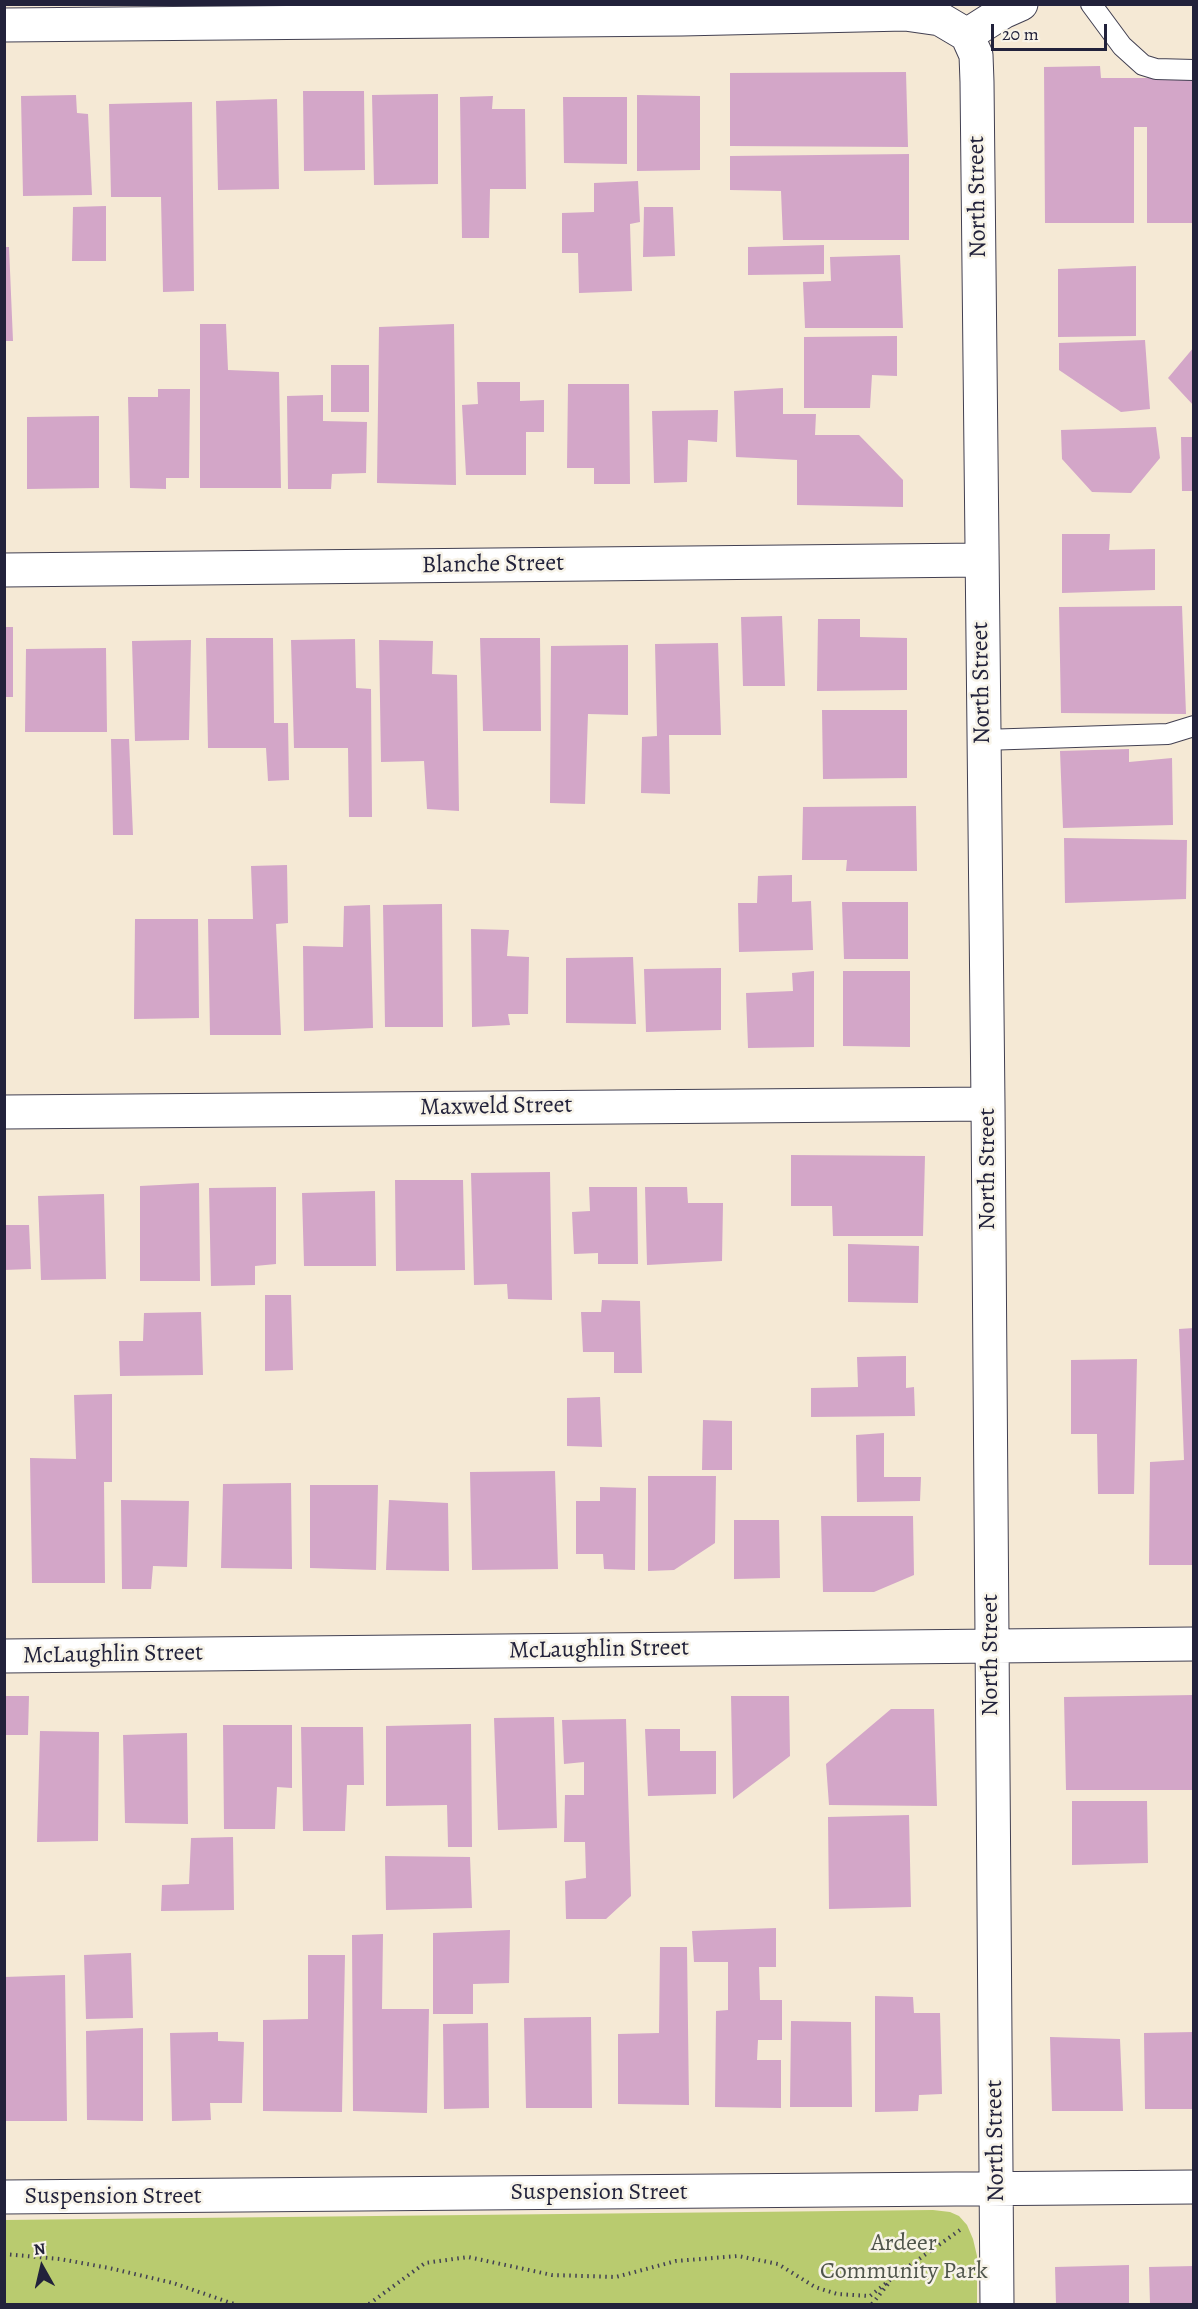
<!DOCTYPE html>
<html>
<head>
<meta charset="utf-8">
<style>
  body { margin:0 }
  #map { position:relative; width:1198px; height:2309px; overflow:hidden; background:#f5e9d5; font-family:Alegreya,serif }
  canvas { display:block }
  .frame { position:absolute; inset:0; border:6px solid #22223b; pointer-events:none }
  .north { position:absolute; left:12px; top:2237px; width:60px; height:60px; -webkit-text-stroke:4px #f7f3e8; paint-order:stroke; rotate:352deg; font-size:16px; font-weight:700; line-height:24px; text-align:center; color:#22223b }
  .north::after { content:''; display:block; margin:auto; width:21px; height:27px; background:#22223b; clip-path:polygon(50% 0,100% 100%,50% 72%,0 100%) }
  .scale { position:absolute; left:991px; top:24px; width:116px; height:27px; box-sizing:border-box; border:3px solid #22223b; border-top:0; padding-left:8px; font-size:18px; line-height:21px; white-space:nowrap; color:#22223b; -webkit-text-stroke:4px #f7f3e8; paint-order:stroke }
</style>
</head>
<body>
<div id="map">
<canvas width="1198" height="2309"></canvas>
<div class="frame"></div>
<div class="north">N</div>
<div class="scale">20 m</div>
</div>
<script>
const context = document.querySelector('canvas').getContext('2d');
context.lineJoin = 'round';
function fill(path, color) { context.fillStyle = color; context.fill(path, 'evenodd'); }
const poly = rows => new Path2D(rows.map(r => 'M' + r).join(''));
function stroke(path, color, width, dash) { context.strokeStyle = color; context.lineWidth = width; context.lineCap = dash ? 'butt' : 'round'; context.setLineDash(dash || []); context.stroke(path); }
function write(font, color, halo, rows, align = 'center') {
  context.font = font + ' Alegreya,serif'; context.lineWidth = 5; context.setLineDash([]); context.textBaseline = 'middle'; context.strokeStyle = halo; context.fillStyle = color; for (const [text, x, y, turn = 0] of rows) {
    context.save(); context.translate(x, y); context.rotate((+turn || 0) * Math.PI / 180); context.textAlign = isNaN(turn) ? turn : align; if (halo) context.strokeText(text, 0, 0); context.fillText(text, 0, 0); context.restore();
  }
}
fill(poly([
  [933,2210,950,2212,959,2216,967,2225,973,2239,977,2256,977,2304,5,2304,5,2220]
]), '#b9cb6f');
fill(poly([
  [1100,66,1101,78,1194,78,1194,223,1147,223,1147,127,1134,127,1134,223,1045,223,1044,67],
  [906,72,908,147,730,146,730,73],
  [303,91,364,91,365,170,304,171],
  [438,94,438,184,374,185,372,95],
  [76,95,77,113,88,114,92,195,23,196,21,96],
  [637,95,700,96,700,170,637,171],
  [493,96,492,109,525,109,526,189,490,189,489,238,462,238,460,97],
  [563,97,627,97,627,164,564,163],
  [277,99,279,189,218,190,216,101],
  [192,102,194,291,163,292,161,197,111,197,109,104],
  [909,154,909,240,783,240,781,191,730,190,730,156],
  [638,181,640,222,630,224,632,291,579,293,578,253,562,253,562,213,594,212,594,183],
  [106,206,106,261,72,261,73,207],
  [644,207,673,207,675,256,643,257],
  [824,245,824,274,748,275,748,247],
  [4,247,9,247,13,341,4,341],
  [900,255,903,328,805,328,803,282,831,281,830,257],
  [1136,266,1136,336,1058,337,1058,269],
  [200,324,226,324,228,370,279,372,281,488,200,488],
  [454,324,456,485,377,483,379,327],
  [897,336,897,376,872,375,870,408,804,408,804,337],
  [1145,340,1150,409,1121,412,1059,370,1059,343],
  [1194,347,1194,406,1168,378],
  [331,365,369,365,369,412,331,412],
  [477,382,520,382,520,401,544,400,544,432,526,432,526,475,466,475,462,405,478,404],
  [568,384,629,384,630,484,594,484,594,468,567,468],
  [783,388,783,414,816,414,815,435,859,435,903,480,903,507,797,505,797,460,736,457,734,391],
  [158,389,190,389,189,478,166,478,166,489,130,488,128,397,158,397],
  [323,395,323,421,367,422,366,473,332,474,331,489,288,489,287,396],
  [718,410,717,442,688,440,687,482,654,483,652,411],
  [99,416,99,488,27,489,27,417],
  [1156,427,1160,458,1131,493,1092,492,1062,459,1061,430],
  [1181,437,1194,437,1194,491,1182,491],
  [1062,534,1110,534,1109,550,1155,549,1155,590,1062,593],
  [1182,606,1186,714,1061,713,1059,607],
  [782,616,785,686,743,686,741,617],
  [818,619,860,619,860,637,907,638,907,690,817,691],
  [4,627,13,627,13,697,4,697],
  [206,638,273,638,274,723,288,723,289,780,268,781,266,748,208,748],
  [480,638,540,638,541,731,483,731],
  [355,639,356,688,371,689,372,817,349,817,348,748,294,748,291,640],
  [191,640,189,740,135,741,132,641],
  [379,640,433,641,432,674,457,675,459,811,427,809,424,761,381,762],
  [718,643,721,735,669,735,670,794,641,793,642,737,657,736,655,644],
  [628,645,628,715,588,714,585,804,550,803,551,646],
  [106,648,107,732,25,732,26,649],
  [822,710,907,710,907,778,823,779],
  [111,739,129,739,133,835,113,835],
  [1129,749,1129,762,1172,758,1173,825,1063,828,1060,751],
  [916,806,917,871,846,871,847,860,802,860,803,807],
  [1064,838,1187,840,1186,899,1065,903],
  [287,865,288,923,276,924,281,1035,210,1035,208,919,253,919,251,866],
  [792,875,792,902,811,901,813,950,739,952,738,903,757,903,758,876],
  [842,902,908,902,908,959,844,959],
  [442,904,443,1027,385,1027,383,905],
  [370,905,373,1028,304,1031,303,946,343,947,344,906],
  [135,919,198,919,199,1018,134,1019],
  [471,929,509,930,507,956,529,957,528,1014,508,1014,510,1025,472,1027],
  [633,957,636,1024,566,1023,566,958],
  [721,968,721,1030,646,1032,644,969],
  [814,971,814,1047,748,1048,746,993,793,991,792,973],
  [843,971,910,971,910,1047,843,1046],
  [791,1155,925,1156,923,1236,833,1236,832,1206,791,1206],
  [550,1172,552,1300,508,1299,507,1284,474,1285,471,1173],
  [395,1180,463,1180,465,1270,396,1271],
  [199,1183,200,1281,140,1281,140,1186],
  [276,1187,276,1264,255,1266,255,1285,211,1286,209,1188],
  [589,1187,637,1187,638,1264,598,1264,598,1253,574,1254,572,1212,590,1211],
  [645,1187,687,1187,688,1203,723,1203,722,1261,647,1265],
  [375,1191,376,1266,304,1266,302,1193],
  [104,1194,106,1279,41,1280,38,1196],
  [4,1225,29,1225,31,1269,4,1270],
  [848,1244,919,1246,918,1303,848,1302],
  [265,1295,291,1295,293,1370,265,1371],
  [602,1300,640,1301,642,1373,614,1373,614,1352,583,1352,581,1312,601,1312],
  [201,1312,203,1375,120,1376,119,1341,143,1341,144,1313],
  [1194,1328,1194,1565,1149,1565,1150,1462,1184,1460,1179,1329],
  [906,1356,906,1388,914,1387,915,1416,811,1417,811,1388,858,1387,857,1357],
  [1137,1359,1134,1494,1098,1494,1097,1434,1071,1434,1071,1360],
  [112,1394,112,1482,104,1482,105,1583,32,1583,30,1458,76,1459,74,1395],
  [600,1397,602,1447,567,1446,567,1398],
  [703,1420,732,1421,732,1470,702,1470],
  [884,1433,884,1477,921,1477,920,1501,857,1502,856,1435],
  [555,1471,558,1569,472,1570,470,1472],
  [648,1476,716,1476,715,1543,674,1570,648,1571],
  [291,1483,292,1569,221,1568,223,1484],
  [310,1485,378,1485,376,1570,310,1568],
  [600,1487,636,1488,635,1570,604,1569,603,1554,576,1554,576,1501,600,1501],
  [121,1500,189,1501,187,1567,153,1566,151,1589,122,1589],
  [389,1500,448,1503,449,1571,386,1570],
  [821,1516,913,1516,914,1575,874,1592,823,1592],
  [734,1520,779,1520,780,1578,734,1579],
  [1194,1695,1194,1790,1066,1790,1064,1697],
  [4,1696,29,1696,28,1735,4,1735],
  [731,1696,789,1696,790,1756,733,1799],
  [891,1709,934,1709,937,1806,829,1805,826,1764],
  [554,1717,557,1828,498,1830,494,1718],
  [626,1719,631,1896,606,1919,566,1919,565,1881,586,1878,585,1842,564,1842,565,1795,584,1795,584,1762,564,1764,562,1720],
  [471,1724,472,1847,448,1847,447,1805,386,1806,386,1726],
  [223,1725,292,1725,292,1788,277,1787,275,1829,224,1829],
  [301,1727,363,1727,364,1785,347,1785,345,1831,303,1831],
  [645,1729,680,1729,680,1751,716,1751,716,1794,648,1796],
  [40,1731,99,1732,98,1841,37,1842],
  [187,1733,188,1824,125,1823,123,1735],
  [1072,1801,1147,1801,1148,1863,1072,1865],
  [909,1815,911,1907,829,1909,828,1817],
  [233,1837,234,1910,161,1911,162,1885,189,1884,191,1838],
  [385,1856,470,1857,472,1908,386,1910],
  [776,1928,776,1967,759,1967,760,2000,782,2000,782,2040,758,2040,757,2060,781,2060,781,2108,715,2107,716,2011,728,2010,728,1962,694,1962,692,1931],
  [510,1930,509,1983,473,1984,473,2014,433,2014,433,1933],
  [383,1934,382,2009,429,2009,427,2113,353,2111,352,1935],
  [660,1947,687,1947,689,2105,618,2104,618,2034,659,2033],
  [131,1953,133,2018,86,2019,84,1955],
  [308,1955,345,1955,342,2112,263,2111,263,2020,308,2019],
  [65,1975,67,2121,4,2121,4,1977],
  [875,1996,913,1997,914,2013,940,2013,942,2094,919,2095,918,2111,875,2112],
  [591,2017,592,2108,526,2108,524,2018],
  [791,2021,851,2022,852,2107,790,2107],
  [488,2023,489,2108,444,2109,443,2024],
  [143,2028,143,2121,87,2120,86,2031],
  [218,2032,218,2041,244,2042,242,2103,210,2103,211,2120,172,2121,170,2033],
  [1194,2032,1194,2109,1145,2109,1144,2033],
  [1050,2037,1120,2039,1123,2111,1052,2111],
  [1129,2265,1129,2304,1056,2304,1055,2267],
  [1194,2266,1194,2304,1150,2304,1149,2267]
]), '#d3a6c8');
const service = poly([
  [1091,4,1122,46,1143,65,1156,69,1194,70],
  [983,740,1168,734,1194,726]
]);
const minor = poly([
  [4,25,682,19,905,14,940,19,967,35,1003,12,1021,4],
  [967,35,976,55,977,82,988,1104,997,2304],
  [4,570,981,560],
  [4,1112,988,1104],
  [4,1656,1194,1644],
  [4,2197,1194,2187]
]);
stroke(service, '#424052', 22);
stroke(minor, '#424052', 35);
stroke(poly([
  [4,2254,60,2259,109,2268,173,2283,234,2304],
  [895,2276,960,2230],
  [369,2304,425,2263,468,2257,552,2275,616,2277,676,2261,738,2256,778,2264,815,2287,837,2294,870,2296,895,2276],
  [872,2304,888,2284]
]), '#424052', 4, [1.5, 4.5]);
stroke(service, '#fff', 20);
stroke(minor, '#fff', 33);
write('24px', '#22223b', '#f7f3e8', [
  ["North Street",978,197,-91],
  ["Blanche Street",493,565,-1],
  ["North Street",982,683,-91],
  ["Maxweld Street",496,1107,-1],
  ["North Street",988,1169,-90],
  ["McLaughlin Street",599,1650,-1],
  ["McLaughlin Street",113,1655,-1],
  ["North Street",991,1655,-90],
  ["North Street",996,2141,-91],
  ["Suspension Street",599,2193],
  ["Suspension Street",113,2197]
]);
write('24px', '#4f554b', '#f7f3e8', [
  ["Ardeer",904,2244],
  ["Community Park",904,2272]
]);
</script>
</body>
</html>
